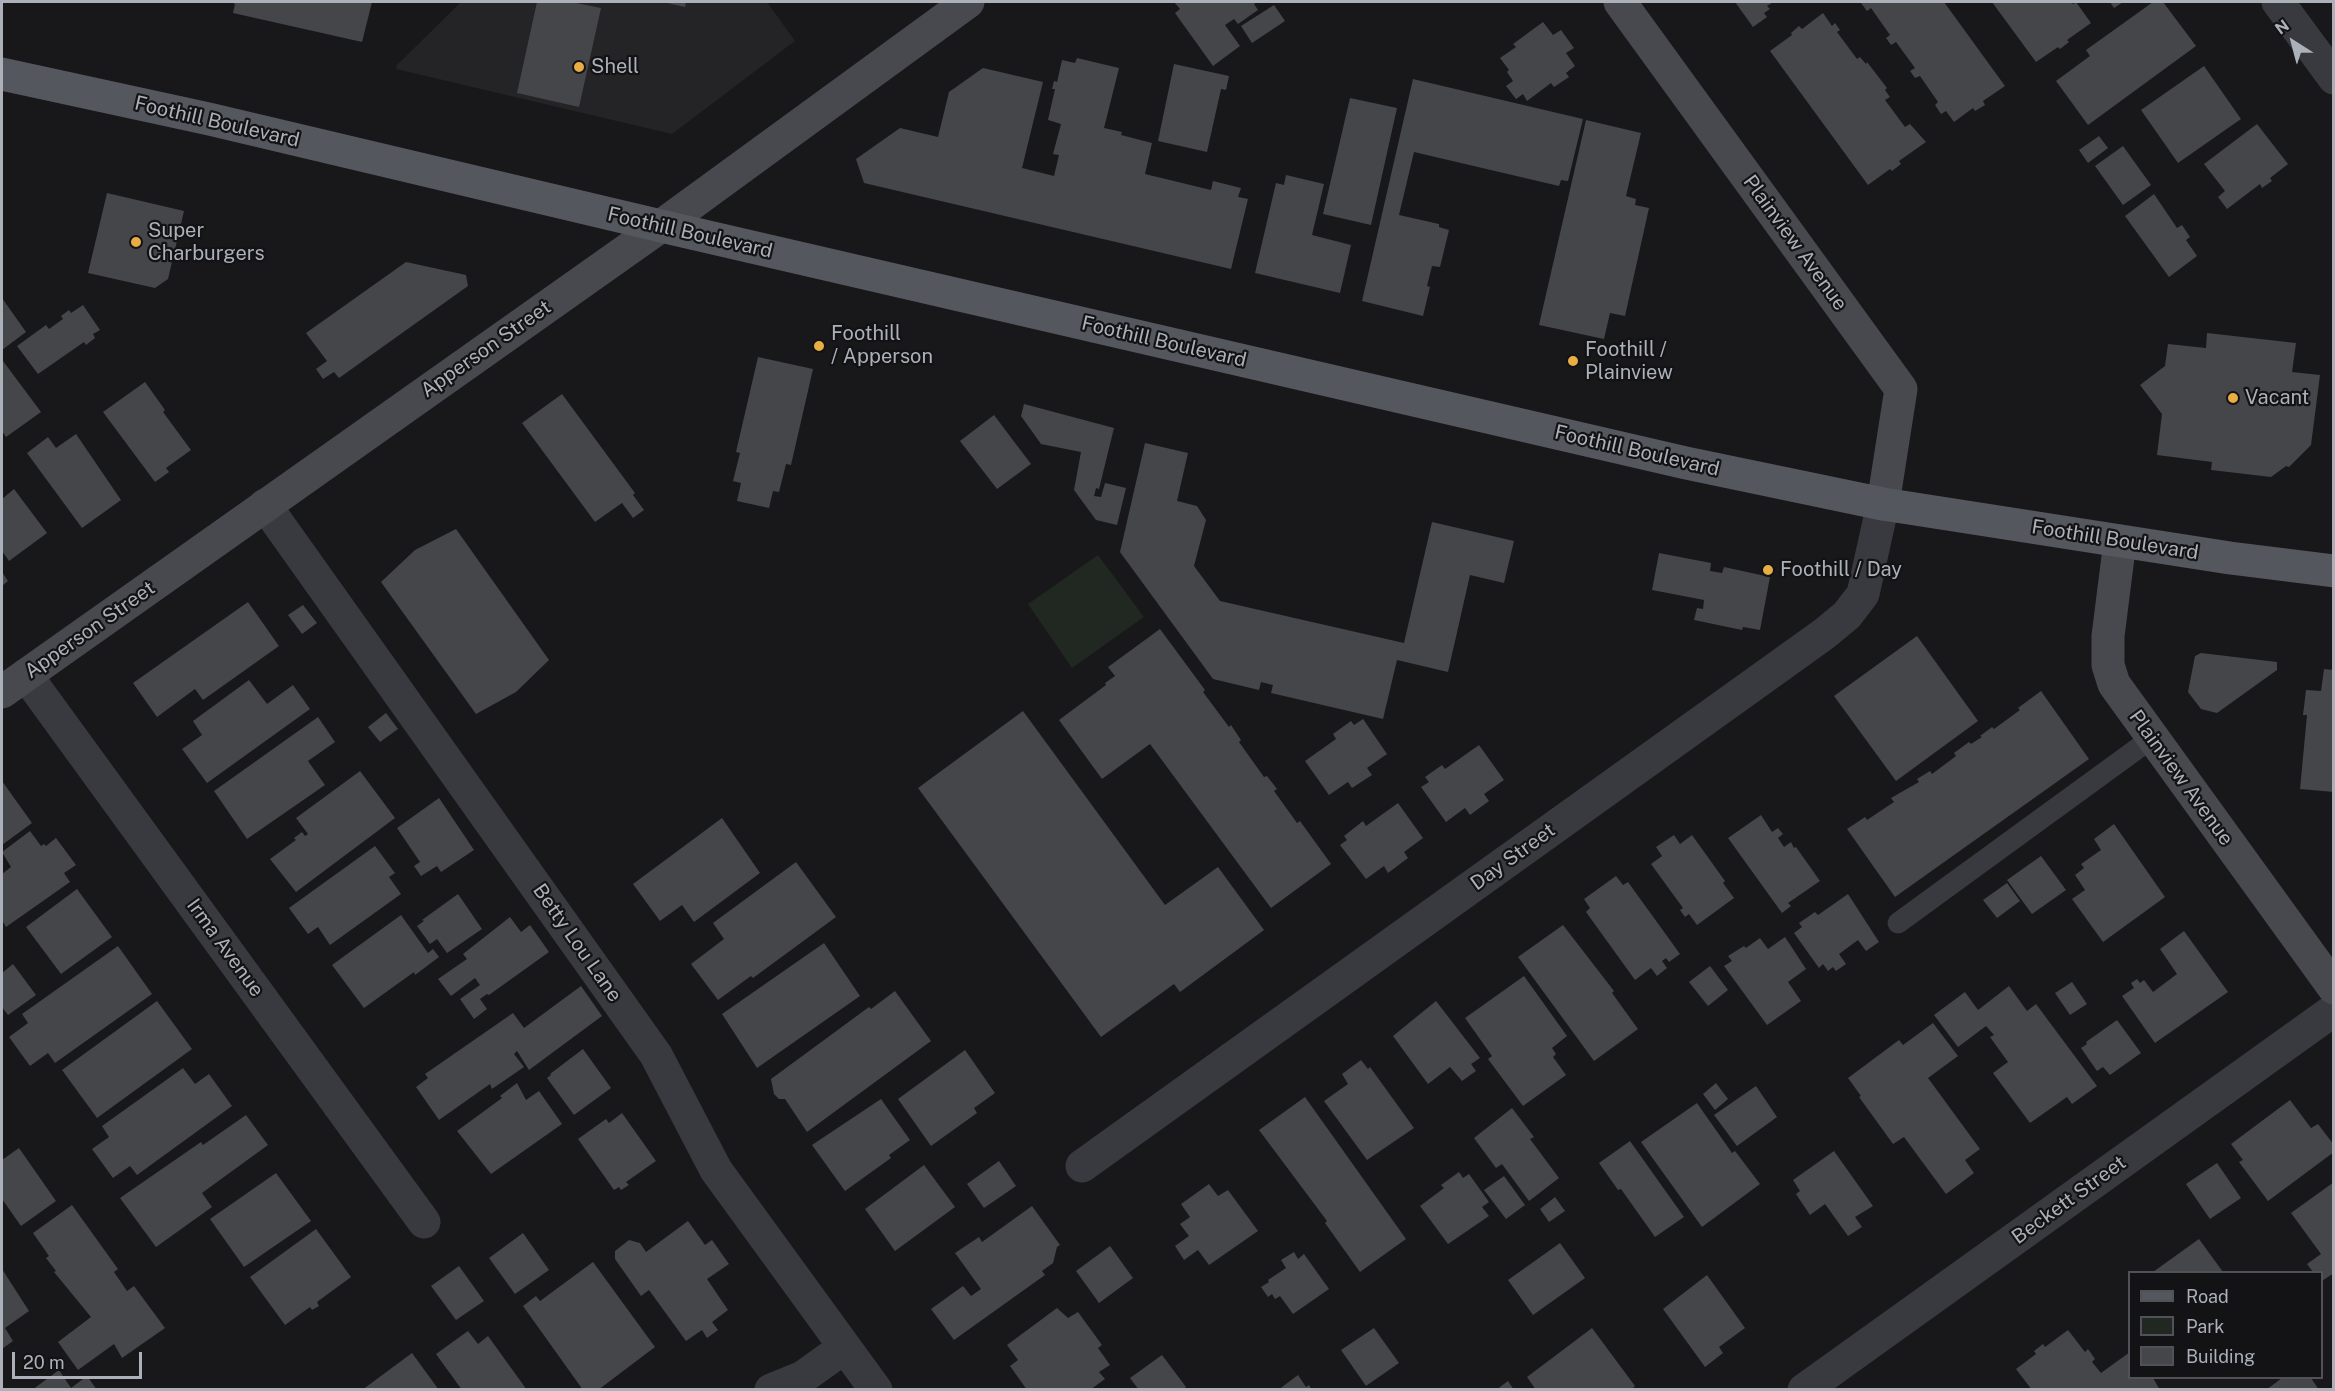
<!DOCTYPE html>
<html>
<head>
<meta charset="utf-8">
<style>
  body { margin:0 }
  #map { position:relative; width:2335px; height:1391px; overflow:hidden; background:#18181a; font-family:"Public Sans",sans-serif }
  canvas { display:block }
  .frame { position:absolute; inset:0; border:3px solid #abb0b9; pointer-events:none }
  .legend { position:absolute; left:2128px; top:1271px; width:195px; height:108px; box-sizing:border-box; background:#131315; border:2px solid #505257; margin:0; padding:8px 10px; list-style:none; font-size:18px; color:#abb0b9 }
  .legend li { display:flex; align-items:center; gap:12px; height:30px }
  .legend b { width:30px; border:2px solid #505257 }
  .north { position:absolute; left:2263px; top:12px; width:60px; height:60px; -webkit-text-stroke:4px #131315; paint-order:stroke; rotate:324deg; font-size:16px; font-weight:700; line-height:24px; text-align:center; color:#abb0b9 }
  .north::after { content:''; display:block; margin:auto; width:21px; height:27px; background:#abb0b9; clip-path:polygon(50% 0,100% 100%,50% 72%,0 100%) }
  .scale { position:absolute; left:12px; top:1352px; width:130px; height:27px; box-sizing:border-box; border:3px solid #abb0b9; border-top:0; padding-left:8px; font-size:18px; line-height:21px; white-space:nowrap; color:#abb0b9; -webkit-text-stroke:4px #131315; paint-order:stroke }
</style>
</head>
<body>
<div id="map">
<canvas width="2335" height="1391"></canvas>
<div class="frame"></div>
<ul class="legend">
<li><b style="height:8px;background:#55575e"></b>Road</li>
<li><b style="height:16px;background:#202821"></b>Park</li>
<li><b style="height:16px;background:#45464a"></b>Building</li>
</ul>
<div class="north">N</div>
<div class="scale">20 m</div>
</div>
<script>
const context = document.querySelector('canvas').getContext('2d');
context.lineJoin = 'round';
function fill(path, color) { context.fillStyle = color; context.fill(path, 'evenodd'); }
const poly = rows => new Path2D(rows.map(r => 'M' + r).join(''));
function stroke(path, color, width, dash) { context.strokeStyle = color; context.lineWidth = width; context.lineCap = dash ? 'butt' : 'round'; context.setLineDash(dash || []); context.stroke(path); }
function write(font, color, halo, rows, align = 'center') {
  context.font = font + ' "Public Sans",sans-serif'; context.lineWidth = 4.5; context.setLineDash([]); context.textBaseline = 'middle'; context.strokeStyle = halo; context.fillStyle = color; for (const [text, x, y, turn = 0] of rows) {
    context.save(); context.translate(x, y); context.rotate((+turn || 0) * Math.PI / 180); context.textAlign = isNaN(turn) ? turn : align; if (halo) context.strokeText(text, 0, 0); context.fillText(text, 0, 0); context.restore();
  }
}
fill(poly([
  [461,2,767,2,795,41,672,134,396,69,397,65]
]), '#242427');
fill(poly([
  [1098,555,1144,617,1072,668,1028,604]
]), '#202821');
fill(poly([
  [231,2,372,2,362,42,233,13,235,4],
  [537,2,571,2,601,8,579,107,517,93],
  [663,2,686,2,685,7],
  [1174,2,1257,2,1254,4,1258,10,1238,24,1234,19,1225,25,1240,46,1213,66,1175,13,1180,9],
  [1735,2,1773,2,1767,6,1770,9,1764,13,1767,17,1753,27],
  [1863,2,1944,2,2005,86,1983,101,1985,105,1975,111,1973,108,1954,122,1946,111,1941,114,1935,105,1938,102,1920,76,1915,78,1910,71,1915,68,1896,42,1891,45,1886,38,1890,35,1871,8,1867,11,1861,3],
  [1992,2,2071,2,2073,4,2076,2,2091,23,2067,40,2069,42,2060,49,2058,47,2036,62],
  [2110,2,2123,2,2114,8],
  [2153,2,2163,2,2196,46,2088,125,2056,81,2090,56,2086,50],
  [1274,5,1285,21,1252,43,1241,26],
  [1823,13,1832,26,1835,23,1840,30,1837,32,1857,59,1860,57,1866,64,1867,62,1887,88,1885,90,1890,97,1885,100,1905,127,1910,124,1926,142,1899,161,1901,164,1892,171,1890,169,1868,185,1770,51,1792,35,1791,33,1799,26,1802,29],
  [1543,22,1553,35,1561,30,1574,48,1566,53,1575,66,1566,73,1569,77,1554,87,1551,83,1527,101,1523,94,1516,99,1506,86,1513,81,1507,72,1509,70,1500,58,1516,47,1513,44],
  [1077,58,1119,68,1104,128,1122,132,1121,135,1152,143,1145,174,1211,190,1213,181,1241,188,1238,197,1248,199,1231,269,864,183,856,159,900,128,938,137,949,92,983,68,1043,82,1022,168,1054,176,1059,155,1053,154,1061,124,1048,120,1055,89,1052,89,1054,81,1057,82,1062,60,1075,63],
  [1174,64,1229,76,1226,90,1221,89,1207,152,1158,141],
  [2204,66,2241,119,2178,163,2141,110],
  [1413,79,1583,119,1568,181,1561,180,1559,186,1414,152,1399,215,1439,224,1439,227,1449,230,1440,267,1432,266,1427,286,1430,287,1423,316,1362,301],
  [1350,98,1397,108,1371,225,1323,214],
  [1586,120,1641,133,1626,196,1636,199,1635,205,1649,208,1625,316,1610,313,1604,339,1539,325],
  [2257,124,2288,164,2270,178,2272,181,2262,188,2260,184,2227,209,2218,197,2225,191,2204,164],
  [2099,136,2108,148,2088,163,2079,150],
  [2123,146,2151,185,2123,205,2095,166],
  [1286,175,1324,184,1312,235,1351,245,1340,293,1255,273,1276,183,1284,185],
  [107,193,184,211,168,279,155,288,88,273],
  [2154,194,2177,228,2182,225,2190,237,2186,240,2197,256,2169,277,2125,216],
  [406,262,466,275,468,286,339,378,334,372,323,379,316,369,327,361,306,333],
  [2,298,26,332,2,350],
  [83,305,100,330,93,334,95,338,86,345,84,342,38,374,17,346,46,325,49,329,63,319,61,316,69,310,71,313],
  [2207,333,2296,343,2292,372,2320,375,2311,445,2289,467,2286,466,2271,477,2211,470,2212,462,2157,455,2162,414,2140,385,2165,366,2168,344,2206,348],
  [758,357,813,369,791,465,786,464,779,492,773,491,769,508,737,501,741,483,733,481,740,453,736,452],
  [3,361,41,412,6,437,2,431,2,362],
  [145,382,165,410,163,412,191,450,166,468,169,472,155,482,103,412],
  [562,394,635,493,633,495,644,510,633,518,622,503,595,522,522,423],
  [1024,404,1114,428,1099,489,1096,488,1094,496,1101,497,1105,483,1126,488,1117,525,1096,520,1074,490,1081,452,1041,444,1021,416],
  [994,415,1031,464,997,489,960,441],
  [76,434,121,500,82,528,27,453,48,437,56,448],
  [1145,443,1188,453,1177,501,1197,506,1206,520,1194,566,1220,601,1404,643,1432,522,1514,541,1504,583,1470,575,1448,672,1397,660,1383,719,1271,693,1273,685,1261,682,1259,690,1213,679,1120,552],
  [14,489,47,533,9,561,2,551,2,499],
  [456,529,549,660,516,692,476,714,381,582,415,550],
  [1659,553,1711,563,1710,571,1722,573,1724,567,1770,577,1760,630,1743,627,1742,630,1694,620,1697,608,1703,609,1704,600,1652,590],
  [2,572,8,581,2,586],
  [248,602,279,646,203,700,195,689,157,717,133,683],
  [303,605,317,623,302,634,288,615],
  [1160,629,1205,690,1203,692,1229,727,1231,725,1241,740,1239,742,1264,777,1267,776,1277,789,1274,791,1297,823,1300,821,1331,864,1271,908,1150,744,1102,779,1059,720,1106,685,1105,683,1115,676,1108,667],
  [1917,636,1978,721,1896,781,1834,696],
  [2201,653,2277,662,2277,670,2217,713,2201,709,2188,692,2195,656],
  [2324,669,2334,670,2334,792,2300,789,2307,715,2303,715,2306,690,2321,691],
  [249,680,267,704,293,685,310,709,207,783,182,749,202,735,193,721],
  [2041,691,2089,759,1895,897,1847,829,1865,817,1867,820,1894,802,1891,798,1919,782,1917,779,1930,771,1932,774,1956,756,1954,753,1969,742,1971,744,1982,737,1980,736,1992,727,1994,729,2020,710,2018,708],
  [1023,711,1165,905,1218,867,1264,930,1180,992,1174,984,1101,1037,918,788],
  [386,713,398,729,380,742,368,727],
  [318,717,335,742,308,761,325,785,247,839,214,791],
  [1363,719,1387,754,1367,768,1372,775,1352,788,1348,782,1329,795,1305,761,1336,739,1333,734,1351,721,1354,725],
  [1479,745,1504,780,1484,794,1489,801,1470,815,1465,808,1446,822,1421,787,1429,782,1425,777,1442,765,1445,769],
  [360,771,395,818,296,892,270,859,296,840,294,838,302,832,305,836,308,834,296,818],
  [2,781,32,823,2,845],
  [439,798,474,850,441,872,437,866,421,876,414,866,420,862,397,828],
  [1398,803,1423,838,1404,852,1408,858,1388,873,1384,866,1366,879,1340,845,1347,840,1344,836,1363,821,1366,826],
  [1761,815,1772,832,1778,828,1783,834,1778,838,1784,847,1791,842,1794,848,1796,847,1820,881,1788,903,1791,906,1782,913,1728,838],
  [722,818,760,873,694,922,682,905,660,921,633,884],
  [2114,824,2165,897,2103,942,2072,899,2085,890,2075,875,2084,868,2081,864,2101,850,2094,839],
  [30,831,41,846,44,844,46,846,56,838,76,865,64,873,70,882,6,927,2,920,2,874,11,867,2,852],
  [1674,835,1680,844,1692,835,1725,881,1723,883,1734,898,1697,925,1689,914,1685,917,1680,910,1683,908,1651,864,1662,856,1656,847],
  [375,846,395,873,389,877,401,894,330,945,318,927,308,934,289,908],
  [2041,856,2066,890,2032,914,2007,880],
  [796,862,836,917,753,978,751,976,718,1000,691,964,724,939,713,923],
  [1616,876,1623,885,1628,882,1680,954,1669,962,1666,958,1662,961,1667,968,1657,976,1651,968,1635,980,1586,912,1590,908,1584,899],
  [2007,883,2020,901,1997,918,1983,900],
  [77,889,112,937,61,974,26,927],
  [458,894,482,929,447,953,437,939,430,944,417,926,424,921,422,920],
  [1848,894,1879,942,1866,951,1858,940,1839,954,1846,964,1836,971,1833,967,1828,971,1823,964,1819,968,1794,933,1802,927,1799,923,1815,912,1818,915],
  [401,915,428,953,433,949,439,957,415,975,414,972,364,1008,332,965],
  [510,917,521,932,530,925,549,952,489,995,487,994,480,999,487,1009,474,1019,460,999,480,985,475,978,451,996,438,979,467,959,463,954],
  [1563,925,1614,991,1612,993,1638,1029,1594,1061,1518,957],
  [2184,931,2228,992,2155,1043,2122,996,2134,988,2131,983,2137,979,2140,983,2144,980,2153,992,2177,974,2160,949],
  [1785,937,1806,969,1788,982,1801,1001,1767,1025,1724,966,1732,961,1728,956,1744,946,1746,948,1760,938,1768,949],
  [824,943,860,996,757,1068,722,1014],
  [118,946,152,994,55,1063,48,1053,30,1066,9,1037,28,1023,22,1014],
  [13,964,36,995,8,1015,2,1007,2,973],
  [1710,966,1728,990,1708,1006,1689,982],
  [1524,976,1567,1036,1552,1048,1556,1054,1553,1057,1566,1075,1523,1106,1488,1059,1492,1056,1465,1018],
  [2072,982,2087,1004,2070,1015,2055,993],
  [581,986,602,1016,529,1070,517,1051,514,1054,524,1067,492,1089,490,1084,439,1120,416,1087,428,1078,425,1074,513,1013,524,1028],
  [2009,986,2027,1011,2036,1004,2097,1086,2072,1104,2067,1097,2030,1123,1993,1073,2008,1062,1990,1037,1994,1035,1986,1026,1958,1047,1934,1015,1965,992,1978,1010],
  [895,991,931,1041,807,1132,785,1099,779,1099,774,1094,771,1079,869,1007,871,1009],
  [157,1001,192,1049,97,1118,62,1070],
  [1436,1001,1480,1058,1471,1064,1476,1071,1462,1081,1450,1067,1428,1084,1393,1036],
  [2117,1020,2141,1053,2110,1075,2103,1067,2097,1071,2081,1048,2087,1044,2086,1042],
  [1933,1023,1958,1056,1928,1078,1980,1149,1965,1160,1974,1173,1946,1194,1904,1137,1893,1144,1859,1097,1861,1096,1848,1078,1899,1040,1903,1045],
  [583,1049,611,1088,574,1115,547,1078,551,1075,550,1074],
  [965,1050,995,1093,974,1108,977,1113,931,1146,898,1099],
  [1361,1060,1368,1069,1370,1067,1414,1128,1367,1160,1324,1101,1348,1084,1342,1074],
  [183,1068,195,1084,209,1074,232,1106,137,1175,130,1166,113,1178,92,1149,109,1137,102,1126],
  [517,1083,526,1100,539,1091,562,1124,491,1174,457,1131,502,1098,500,1096],
  [1716,1083,1728,1099,1715,1110,1703,1094],
  [1756,1086,1777,1117,1737,1146,1714,1115],
  [1305,1097,1406,1239,1360,1272,1325,1223,1327,1221,1259,1130],
  [881,1099,910,1140,889,1155,891,1158,845,1191,812,1145],
  [2290,1100,2311,1128,2318,1124,2334,1145,2334,1152,2268,1201,2239,1162,2243,1160,2231,1144],
  [1697,1103,1732,1153,1735,1151,1760,1184,1702,1227,1641,1142],
  [1512,1108,1534,1137,1530,1139,1559,1178,1529,1201,1502,1164,1496,1168,1474,1138],
  [622,1113,656,1161,626,1182,629,1185,621,1190,619,1187,614,1190,578,1139,606,1119,609,1123],
  [246,1115,268,1145,202,1193,212,1207,156,1247,120,1198,201,1142,203,1145],
  [1630,1141,1684,1217,1655,1237,1621,1189,1618,1190,1599,1163],
  [19,1148,56,1201,21,1226,2,1199,2,1160],
  [1834,1151,1873,1206,1855,1217,1862,1227,1848,1236,1825,1204,1810,1215,1796,1194,1800,1191,1793,1180],
  [999,1161,1016,1186,984,1208,967,1184],
  [2217,1163,2241,1198,2210,1219,2186,1184],
  [924,1165,955,1207,895,1251,865,1209],
  [1459,1172,1463,1178,1469,1174,1489,1202,1482,1207,1489,1216,1448,1244,1420,1206,1444,1188,1441,1185],
  [276,1173,311,1221,244,1267,210,1219],
  [1504,1176,1525,1205,1506,1219,1484,1190],
  [2334,1182,2334,1273,2322,1281,2322,1272,2313,1272,2307,1264,2321,1254,2291,1213],
  [1209,1184,1218,1196,1228,1190,1258,1231,1209,1265,1198,1250,1184,1260,1175,1246,1189,1236,1180,1224,1190,1217,1181,1204],
  [1555,1197,1565,1211,1549,1222,1540,1209],
  [72,1205,118,1269,114,1272,127,1291,134,1286,165,1328,122,1358,114,1344,78,1370,58,1342,91,1317,54,1272,56,1271,46,1258,49,1256,33,1233],
  [1032,1206,1060,1245,1057,1247,1053,1263,1042,1271,1045,1275,954,1340,931,1309,963,1286,971,1296,981,1289,955,1253,979,1237,982,1242],
  [688,1221,705,1245,712,1240,729,1264,707,1279,728,1310,712,1322,718,1330,707,1338,702,1330,686,1341,649,1290,641,1296,615,1259,615,1251,629,1240,640,1243,646,1252],
  [316,1229,351,1277,317,1302,319,1306,312,1310,310,1307,285,1325,250,1277],
  [523,1233,549,1270,515,1294,489,1258],
  [2199,1239,2223,1272,2153,1272],
  [1560,1243,1585,1278,1533,1315,1508,1280],
  [1110,1246,1133,1278,1099,1303,1076,1271],
  [1294,1252,1298,1259,1304,1254,1329,1289,1293,1314,1280,1296,1275,1299,1272,1294,1268,1297,1261,1287,1269,1282,1268,1280,1286,1268,1281,1260],
  [593,1262,655,1347,598,1390,583,1390,523,1306,536,1296,540,1301],
  [459,1266,484,1301,456,1320,431,1286],
  [2,1269,29,1311,5,1328,13,1341,2,1349],
  [1707,1275,1745,1328,1719,1347,1723,1353,1705,1367,1663,1309],
  [1057,1308,1068,1318,1078,1312,1102,1345,1098,1348,1110,1365,1099,1372,1105,1379,1090,1390,1027,1390,1010,1366,1018,1360,1007,1345],
  [1374,1328,1399,1363,1366,1386,1341,1350],
  [1592,1328,1635,1386,1631,1390,1536,1390,1527,1377],
  [2068,1330,2085,1352,2088,1349,2095,1359,2092,1362,2101,1373,2130,1352,2130,1378,2153,1378,2160,1390,2032,1390,2016,1369,2036,1354,2034,1351,2043,1344,2045,1347],
  [468,1331,478,1344,488,1336,527,1390,462,1390,436,1354],
  [412,1353,439,1390,362,1390],
  [1162,1355,1186,1387,1182,1390,1139,1390,1130,1378],
  [59,1370,71,1388,87,1376,97,1390,32,1390],
  [1298,1375,1306,1387,1309,1385,1312,1390,1278,1390],
  [2282,1378,2311,1378,2319,1390,2266,1390],
  [1508,1381,1514,1390,1496,1390]
]), '#45464a');
stroke(poly([
  [1898,923,2152,738]
]), '#393a3f', 21);
stroke(poly([
  [2278,2,2334,78],
  [265,505,656,1055,716,1170,876,1390],
  [26,675,424,1222],
  [1082,1166,1824,634,1847,615,1863,594,1883,504],
  [771,1390,803,1377,845,1347],
  [1804,1390,2334,1010]
]), '#393a3f', 33);
stroke(poly([
  [1620,2,1901,389,1883,504],
  [2120,541,2108,636,2108,665,2114,684,2334,988],
  [2,692,661,226,968,2]
]), '#47494f', 33);
stroke(poly([
  [2,74,209,119,661,226,1686,463,1883,504,2230,558,2334,571]
]), '#55575e', 33);
for (const [x, y, r, color] of [
  [579,67,6,"#e8ad43"],
  [136,242,6,"#e8ad43"],
  [819,346,6,"#e8ad43"],
  [1573,361,6,"#e8ad43"],
  [2233,398,6,"#e8ad43"],
  [1768,570,6,"#e8ad43"]
]) { const dot = new Path2D(); dot.arc(x, y, r, 0, 2 * Math.PI); context.fillStyle = color; context.fill(dot); stroke(dot, '#131315', 2); }
write('20px', '#abb0b9', '#131315', [
  ["Shell",591,67],
  ["Super",148,231],
  ["Charburgers",148,254],
  ["Foothill",831,334],
  ["/ Apperson",831,357],
  ["Foothill /",1585,350],
  ["Plainview",1585,373],
  ["Vacant",2245,398],
  ["Foothill / Day",1780,570]
], 'left');
write('20px', '#abb0b9', '#131315', [
  ["Foothill Boulevard",217,122,13],
  ["Foothill Boulevard",690,233,13],
  ["Plainview Avenue",1795,243,54],
  ["Foothill Boulevard",1164,342,13],
  ["Apperson Street",486,349,-35],
  ["Foothill Boulevard",1637,451,13],
  ["Foothill Boulevard",2115,540,9],
  ["Apperson Street",90,630,-35],
  ["Plainview Avenue",2181,778,54],
  ["Day Street",1513,857,-36],
  ["Betty Lou Lane",577,943,55],
  ["Irma Avenue",225,948,54],
  ["Beckett Street",2069,1200,-36]
]);
</script>
</body>
</html>
